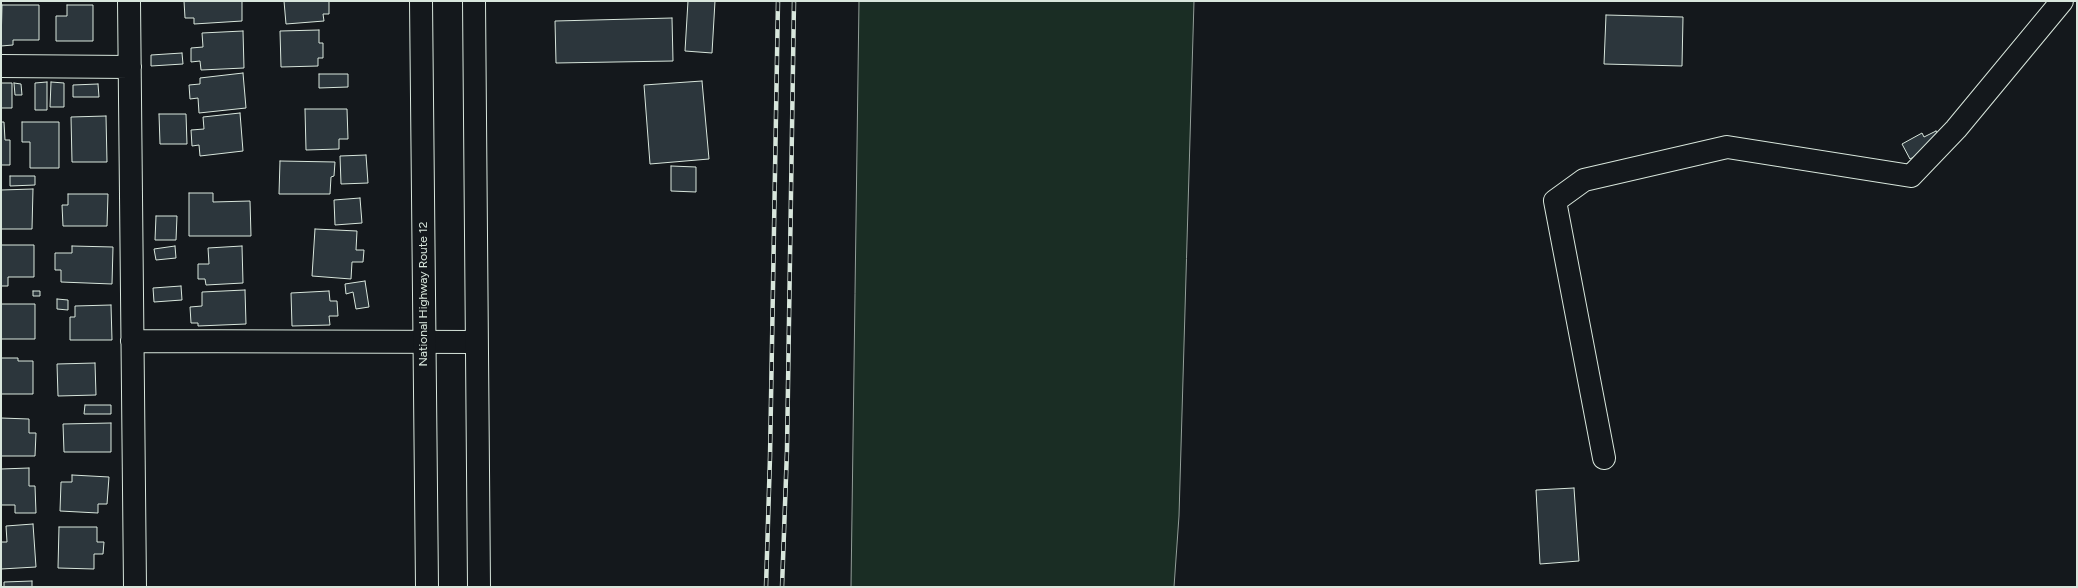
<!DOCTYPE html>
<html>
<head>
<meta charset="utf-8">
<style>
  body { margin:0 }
  #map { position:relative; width:2078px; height:588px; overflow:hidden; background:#14181c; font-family:Figtree,sans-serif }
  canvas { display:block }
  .frame { position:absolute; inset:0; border:2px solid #d8e6dc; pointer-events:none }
</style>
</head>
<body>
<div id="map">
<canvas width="2078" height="588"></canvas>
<div class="frame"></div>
</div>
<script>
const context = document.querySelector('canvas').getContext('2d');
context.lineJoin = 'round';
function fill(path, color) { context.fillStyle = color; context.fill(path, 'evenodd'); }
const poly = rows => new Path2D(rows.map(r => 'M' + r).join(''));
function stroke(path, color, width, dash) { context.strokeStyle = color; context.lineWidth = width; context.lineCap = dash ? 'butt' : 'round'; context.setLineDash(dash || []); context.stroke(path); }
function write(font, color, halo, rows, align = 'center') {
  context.font = font + ' Figtree,sans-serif'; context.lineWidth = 3; context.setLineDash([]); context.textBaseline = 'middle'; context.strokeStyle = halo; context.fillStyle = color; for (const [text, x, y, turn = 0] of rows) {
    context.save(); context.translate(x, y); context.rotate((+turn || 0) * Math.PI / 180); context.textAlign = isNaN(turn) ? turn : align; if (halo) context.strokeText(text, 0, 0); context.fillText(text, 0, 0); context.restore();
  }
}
const green = poly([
  [859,1,1194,1,1179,516,1174,587,851,587,859,1]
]);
fill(green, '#1a2d24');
stroke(green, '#939e99', 1);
const building = poly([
  [184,1,242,1,242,21,194,24,194,18,185,18,184,1],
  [284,1,329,1,329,14,323,14,324,21,286,24,284,1],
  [688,1,715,1,712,53,685,51,688,1],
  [2,5,39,5,39,40,13,40,13,45,1,46,2,5],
  [67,5,93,5,93,41,56,41,56,16,67,16,67,5],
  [1606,15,1683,17,1682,66,1604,64,1606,15],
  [672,18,673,61,556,63,555,21,672,18],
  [319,30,319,43,323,43,323,58,318,58,318,66,281,67,280,31,319,30],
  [243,31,244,68,201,70,200,61,191,62,191,48,203,47,202,33,243,31],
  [182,53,183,64,151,66,151,55,182,53],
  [243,73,246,108,199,113,198,98,190,99,189,85,200,84,200,78,243,73],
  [319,74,348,74,348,87,319,88,319,74],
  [702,81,709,159,650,164,644,85,702,81],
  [47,82,47,110,35,110,35,83,47,82],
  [51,82,64,83,64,107,50,107,51,82],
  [1,83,12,83,12,108,1,108,1,83],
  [14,83,21,84,22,95,15,95,14,83],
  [98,84,99,97,73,97,73,85,98,84],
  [305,109,347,109,348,139,339,139,339,149,306,150,305,109],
  [240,113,243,151,200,156,199,145,192,146,191,130,204,129,203,117,240,113],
  [159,114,186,114,187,144,160,144,159,114],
  [106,116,107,162,72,162,71,117,106,116],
  [1,122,4,122,5,140,10,140,10,165,1,165,1,122],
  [22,122,59,122,59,168,30,168,30,142,22,142,22,122],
  [1936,131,1942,142,1910,159,1902,144,1922,133,1924,137,1936,131],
  [366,155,368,183,341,184,340,156,366,155],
  [280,161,335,162,334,176,331,177,330,194,279,194,280,161],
  [671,166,696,167,696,192,671,191,671,166],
  [10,176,35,176,35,185,10,186,10,176],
  [33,189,32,229,1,229,1,190,33,189],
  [189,193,213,193,213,202,250,201,251,236,189,236,189,193],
  [68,194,108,194,107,226,63,226,62,205,68,205,68,194],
  [360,198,362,223,335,225,334,200,360,198],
  [156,216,177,216,176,240,155,240,156,216],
  [315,229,357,231,356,250,364,250,363,262,352,262,351,279,312,276,315,229],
  [1,245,34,245,34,277,8,277,8,286,1,286,1,245],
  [72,246,113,247,112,284,61,282,61,270,55,270,55,253,72,253,72,246],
  [175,246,176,258,156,260,154,249,175,246],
  [242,246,243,283,206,285,205,279,198,279,198,264,209,264,208,248,242,246],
  [365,281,369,307,356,309,353,292,346,294,345,284,365,281],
  [181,286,182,300,154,302,153,288,181,286],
  [245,290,246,324,198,326,198,323,191,323,190,307,202,306,202,292,245,290],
  [33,291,40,291,40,296,33,296,33,291],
  [329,291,330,301,337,301,338,316,329,316,330,325,292,326,291,293,329,291],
  [57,299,68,300,68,310,57,309,57,299],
  [1,304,35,304,35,339,1,339,1,304],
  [111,305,112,340,70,340,70,317,75,317,75,306,111,305],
  [1,358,18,358,18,361,33,361,33,394,1,394,1,358],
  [95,363,96,395,58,396,57,364,95,363],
  [85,405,111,405,111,414,84,414,85,405],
  [1,418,29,419,29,433,36,433,35,456,1,456,1,418],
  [111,423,111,452,64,452,63,424,111,423],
  [29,468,29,486,35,486,36,513,15,513,15,505,1,505,1,469,29,468],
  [72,475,109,477,107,504,98,504,98,513,60,511,61,482,72,482,72,475],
  [1574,488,1579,561,1540,564,1536,490,1574,488],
  [33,524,36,567,1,569,1,542,7,542,6,526,33,524],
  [59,527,97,527,97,542,104,542,103,554,94,554,94,569,58,568,59,527],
  [32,581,32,587,4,587,4,582,32,581]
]);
fill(building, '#2c363c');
stroke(building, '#d8e6dc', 1);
const minor = poly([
  [129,1,135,587],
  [1,66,130,67],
  [132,341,476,342],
  [1604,458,1555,201,1584,180,1727,147,1911,176,1956,129,2062,1]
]);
const highway = poly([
  [421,1,427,587],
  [474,1,479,587]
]);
stroke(minor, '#d8e6dc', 24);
stroke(highway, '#d8e6dc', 24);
stroke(minor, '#14181c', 22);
stroke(highway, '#14181c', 22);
const rail = poly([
  [766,587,770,457,778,1],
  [782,587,787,450,794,1]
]);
stroke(rail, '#d8e6dc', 4.5);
stroke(rail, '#14181c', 3, [9]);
write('12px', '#d8e6dc', '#14181c', [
  ["National Highway Route 12",423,294,-90]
]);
</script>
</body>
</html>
